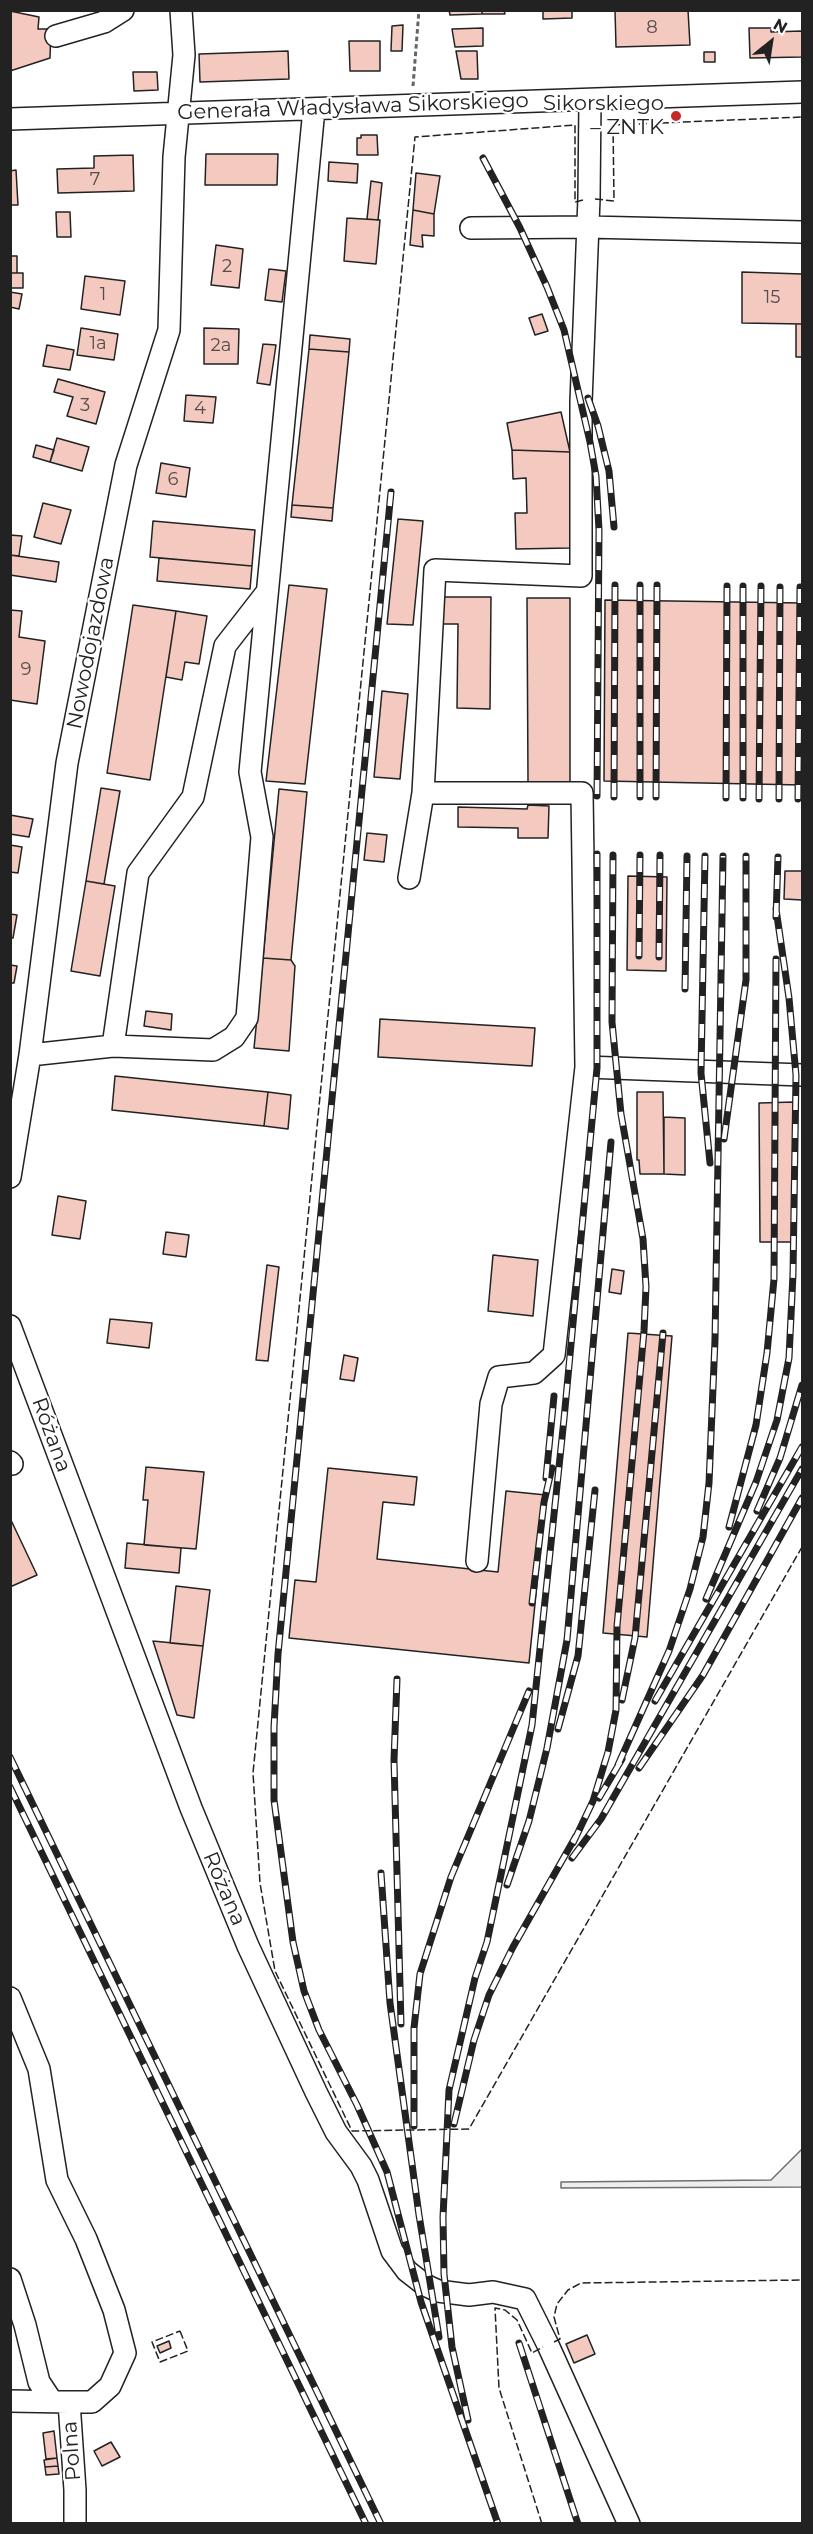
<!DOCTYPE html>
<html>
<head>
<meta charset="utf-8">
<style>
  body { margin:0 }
  #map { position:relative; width:813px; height:2534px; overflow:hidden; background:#fff; font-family:Montserrat,sans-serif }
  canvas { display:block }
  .frame { position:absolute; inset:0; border:12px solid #222; pointer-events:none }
  .north { position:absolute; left:741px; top:12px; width:60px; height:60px; -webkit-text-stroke:4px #fff; paint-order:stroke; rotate:30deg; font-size:16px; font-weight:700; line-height:24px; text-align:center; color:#222 }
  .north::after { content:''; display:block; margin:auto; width:21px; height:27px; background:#222; clip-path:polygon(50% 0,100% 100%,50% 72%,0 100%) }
</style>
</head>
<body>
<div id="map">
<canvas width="813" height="2534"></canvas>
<div class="frame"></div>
<div class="north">N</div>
</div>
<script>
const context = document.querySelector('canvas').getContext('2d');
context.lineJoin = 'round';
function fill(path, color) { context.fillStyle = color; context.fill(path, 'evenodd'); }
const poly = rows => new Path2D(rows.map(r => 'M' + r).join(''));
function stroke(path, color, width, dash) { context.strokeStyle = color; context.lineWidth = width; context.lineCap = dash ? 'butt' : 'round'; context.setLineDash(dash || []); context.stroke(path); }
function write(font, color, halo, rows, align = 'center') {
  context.font = font + ' Montserrat,sans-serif'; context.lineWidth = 4.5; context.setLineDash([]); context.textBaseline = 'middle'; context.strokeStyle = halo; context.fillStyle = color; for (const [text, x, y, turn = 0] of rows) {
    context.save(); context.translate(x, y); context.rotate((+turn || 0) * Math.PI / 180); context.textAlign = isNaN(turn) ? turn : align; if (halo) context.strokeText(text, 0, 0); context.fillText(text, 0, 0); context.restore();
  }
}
const green = poly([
  [802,2149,802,2187,561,2188,561,2182,771,2180,802,2149]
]);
fill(green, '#eee');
stroke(green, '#6f6f6f', 1.5);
const building = poly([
  [449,10,482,10,482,14,450,15,449,10],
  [482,10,504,10,505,14,482,14,482,10],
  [543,10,572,10,572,18,543,19,543,10],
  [615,10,688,10,690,45,616,47,615,10],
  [10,11,39,17,38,29,51,29,50,58,10,71,10,11],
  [403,25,402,51,391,51,392,26,403,25],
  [483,28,483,46,455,47,452,29,483,28],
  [749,28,771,28,771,32,802,31,802,57,750,58,749,28],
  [349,41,380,41,380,71,350,71,349,41],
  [288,51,289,79,200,82,199,54,288,51],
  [456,51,477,51,478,79,461,79,456,51],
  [704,52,715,52,715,62,704,62,704,52],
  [133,72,157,72,158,90,134,91,133,72],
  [361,135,377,135,378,155,357,155,357,138,361,138,361,135],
  [206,154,278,154,277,185,205,185,206,154],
  [133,155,134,191,58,193,57,169,94,168,94,156,133,155],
  [329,162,358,164,357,183,328,181,329,162],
  [16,170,18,205,10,205,10,171,16,170],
  [416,173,440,176,434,214,413,210,416,173],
  [371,181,382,183,378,220,367,219,371,181],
  [413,210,434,214,434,236,422,235,423,247,410,245,413,210],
  [56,212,70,212,71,237,57,237,56,212],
  [347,218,380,220,376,264,344,261,347,218],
  [216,245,243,249,239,288,211,285,216,245],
  [10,256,17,256,17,273,10,273,10,256],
  [269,269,286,271,282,302,265,300,269,269],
  [742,272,802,274,802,324,742,323,742,272],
  [10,273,23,273,23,288,10,288,10,273],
  [85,276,125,281,120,315,81,309,85,276],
  [10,292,22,294,19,309,10,307,10,292],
  [542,314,548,331,535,335,529,318,542,314],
  [796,324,802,324,802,357,796,357,796,324],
  [81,328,118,334,114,360,77,355,81,328],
  [204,328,239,329,238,364,204,364,204,328],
  [310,335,350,339,349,352,309,349,310,335],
  [263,344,276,345,270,385,257,383,263,344],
  [47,345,74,350,70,370,43,366,47,345],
  [309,349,349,352,333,508,292,505,309,349],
  [58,379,105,392,96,424,67,416,73,397,54,392,58,379],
  [186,395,216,397,213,423,184,421,186,395],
  [561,412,570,452,512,450,507,423,561,412],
  [57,438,89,447,82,471,50,462,57,438],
  [36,445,54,450,50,462,33,457,36,445],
  [512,450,570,452,570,548,516,549,515,513,527,513,526,478,513,479,512,450],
  [161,463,190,468,186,497,156,493,161,463],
  [43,503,71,510,61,544,34,537,43,503],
  [292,505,333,508,332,521,291,517,292,505],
  [398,519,423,521,413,625,387,624,398,519],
  [153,521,255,530,252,566,150,557,153,521],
  [10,535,22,536,19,556,10,555,10,535],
  [10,555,59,562,56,582,10,575,10,555],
  [159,558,252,566,250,589,157,581,159,558],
  [289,585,327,589,305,784,266,781,289,585],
  [443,597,491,597,490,709,457,708,458,624,443,624,443,597],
  [527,598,570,598,570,782,528,782,527,598],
  [605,600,802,603,802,785,604,781,605,600],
  [133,605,176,611,150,780,107,773,133,605],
  [10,610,22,611,19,637,45,641,37,704,10,700,10,610],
  [176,611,207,616,199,664,185,662,182,680,166,677,176,611],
  [382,691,408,694,400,779,374,777,382,691],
  [101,788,120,791,104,884,86,881,101,788],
  [279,789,307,792,291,960,263,958,279,789],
  [528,805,549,806,548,838,518,838,518,828,458,827,458,807,527,809,528,805],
  [10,815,33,819,29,837,10,834,10,815],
  [367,833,387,835,384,862,364,860,367,833],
  [10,845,22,847,18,873,10,872,10,845],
  [785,871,802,871,802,900,784,899,785,871],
  [628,876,667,877,666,971,627,970,628,876],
  [86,881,115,886,100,976,71,971,86,881],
  [10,914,17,915,13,938,10,938,10,914],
  [263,958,291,960,295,966,289,1051,254,1048,263,958],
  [10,965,17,966,14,983,10,983,10,965],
  [146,1011,172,1014,171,1030,144,1026,146,1011],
  [380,1019,535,1028,532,1066,378,1057,380,1019],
  [115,1076,268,1092,264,1126,112,1110,115,1076],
  [268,1092,291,1095,288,1129,264,1126,268,1092],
  [637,1092,663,1092,664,1174,640,1174,639,1160,637,1160,637,1092],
  [794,1102,795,1242,760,1242,759,1103,794,1102],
  [664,1117,685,1118,685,1175,664,1174,664,1117],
  [58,1196,86,1201,80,1239,52,1235,58,1196],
  [166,1232,189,1235,186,1257,163,1254,166,1232],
  [493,1255,538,1260,533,1316,488,1311,493,1255],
  [267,1265,279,1267,268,1361,256,1360,267,1265],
  [612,1269,624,1271,621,1294,609,1292,612,1269],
  [110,1319,152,1323,149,1348,107,1343,110,1319],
  [628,1333,672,1336,647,1637,603,1633,628,1333],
  [344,1355,358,1358,354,1381,340,1379,344,1355],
  [146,1467,204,1472,196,1549,144,1545,148,1500,143,1500,146,1467],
  [328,1468,417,1477,414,1505,383,1502,377,1559,498,1572,506,1491,546,1495,529,1663,289,1638,295,1580,316,1582,328,1468],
  [10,1518,37,1575,10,1587,10,1518],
  [127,1543,181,1548,179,1573,125,1568,127,1543],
  [176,1586,210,1590,203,1646,170,1643,176,1586],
  [153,1641,203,1646,194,1718,177,1715,153,1641],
  [587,2335,595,2354,574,2363,566,2344,587,2335],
  [169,2341,171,2348,160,2353,157,2346,169,2341],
  [54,2431,57,2458,46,2459,43,2433,54,2431],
  [111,2442,120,2457,102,2466,94,2451,111,2442],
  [57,2458,58,2466,45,2467,44,2460,57,2458],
  [58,2466,59,2474,46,2475,45,2467,58,2466]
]);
fill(building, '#f3c9c0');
stroke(building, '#222', 1.5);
const minor = poly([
  [56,36,104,22,123,10],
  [10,119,802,92],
  [471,228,588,227,802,232],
  [423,793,582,793,586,1067,554,1355,534,1373,499,1377,491,1404,477,1561],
  [409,878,423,793,435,570,581,576,581,402,589,198,590,100],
  [113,1046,138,873,193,797,225,646,267,592],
  [30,1055,113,1046,213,1050,234,1037,247,1018,262,837,250,772,314,109],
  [586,1067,802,1075],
  [10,1177,30,1055,67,763,126,465,169,330,174,157,184,55,181,10],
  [10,1326,191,1808,248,1946,316,2092,336,2132,361,2166,368,2180,392,2251,407,2271,425,2285,438,2291,469,2295,493,2292,525,2299,548,2345,629,2524],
  [10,1462,12,1464],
  [10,1998,39,2069,57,2180,86,2239,114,2310,125,2353,110,2386,92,2402,69,2402],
  [10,2279,25,2325,39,2382,51,2400],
  [10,2401,69,2402,75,2490,75,2524]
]);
stroke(minor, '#222', 24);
stroke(poly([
  [413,86,419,10]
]), '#646464', 3, [4.5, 3]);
stroke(minor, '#fff', 21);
const rail = poly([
  [483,158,520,228,547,287,564,330,590,442,596,476,599,530,597,796],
  [588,398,598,426,609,471,614,527],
  [391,492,278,1654,274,1727,274,1800,293,1942,304,1991,319,2030,357,2105,387,2172,421,2302,498,2524],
  [614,797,615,585],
  [640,797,640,585],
  [656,797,657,585],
  [726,798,727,586],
  [743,798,743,586],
  [759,799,761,586],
  [779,799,780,587],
  [798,799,800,587],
  [705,856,701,1073,710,1163],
  [776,917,778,857],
  [639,956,640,855],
  [659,957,660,855],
  [685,989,687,856],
  [724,1139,746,980,746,856],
  [546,1478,554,1396],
  [757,1511,780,1458,802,1385],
  [729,1527,756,1425,767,1353,774,1279,776,959],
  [706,1599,756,1482,777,1420,789,1358,793,1274,796,1075,789,998,776,909],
  [532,1603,544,1502,552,1468],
  [397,1679,394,1760,401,2024],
  [622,1700,635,1638,663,1333],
  [655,1701,802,1447],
  [558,1729,578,1656,595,1490],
  [10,1757,381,2524],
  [618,1765,669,1651,690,1589,703,1537,709,1483,715,1340,723,856],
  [639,1768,703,1675,802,1498],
  [10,1787,366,2524],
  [599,1798,622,1759],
  [573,1843,593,1801,608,1752,616,1710,617,1626,644,1331,646,1287,643,1239,621,1114,612,1022,613,855],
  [572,1858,601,1819,802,1469],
  [381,1873,390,2003,419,2215,439,2337],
  [507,1885,529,1821,547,1748,567,1640,611,1142],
  [454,2124,474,2040,489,1995,513,1947,576,1836],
  [414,2126,414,2028,420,1974,451,1877,529,1691],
  [519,2343,578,2524],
  [468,2420,452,2347,444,2274,443,2217,449,2090,475,1978,487,1942,532,1725,564,1419,597,1068,597,854]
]);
stroke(rail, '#222', 7);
stroke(rail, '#fff', 4.5, [14]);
stroke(poly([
  [595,199,614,201,613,125,802,117],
  [583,200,575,202,575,125,415,137,253,1773,260,1883,275,1971,352,2131,469,2129,802,1547],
  [180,2331,188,2351,160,2362,152,2342,180,2331],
  [554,2342,560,2339,554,2317,557,2304,568,2290,581,2283,802,2280],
  [542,2524,499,2388,495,2308,505,2310,517,2320,532,2353,543,2347]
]), '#222', 1.5, [8, 3]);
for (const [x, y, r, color] of [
  [676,116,6,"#c62828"]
]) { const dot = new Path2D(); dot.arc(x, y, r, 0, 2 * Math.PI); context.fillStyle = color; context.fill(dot); stroke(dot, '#fff', 2); }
write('18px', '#564c4a', null, [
  ["8",652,28],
  ["7",95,180],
  ["2",227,267],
  ["1",103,295],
  ["15",772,298],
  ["1a",98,344],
  ["2a",221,346],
  ["3",85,406],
  ["4",200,409],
  ["6",173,480],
  ["9",26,670]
]);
write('21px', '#222', '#fff', [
  ["Sikorskiego",664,104],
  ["– ZNTK",664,128]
], 'right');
write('21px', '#222', '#fff', [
  ["Generała Władysława Sikorskiego",353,107,-2],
  ["Nowodojazdowa",91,643,-79],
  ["Różana",51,1435,70],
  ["Różana",224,1889,67],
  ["Polna",72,2451,-94]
]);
</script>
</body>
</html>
